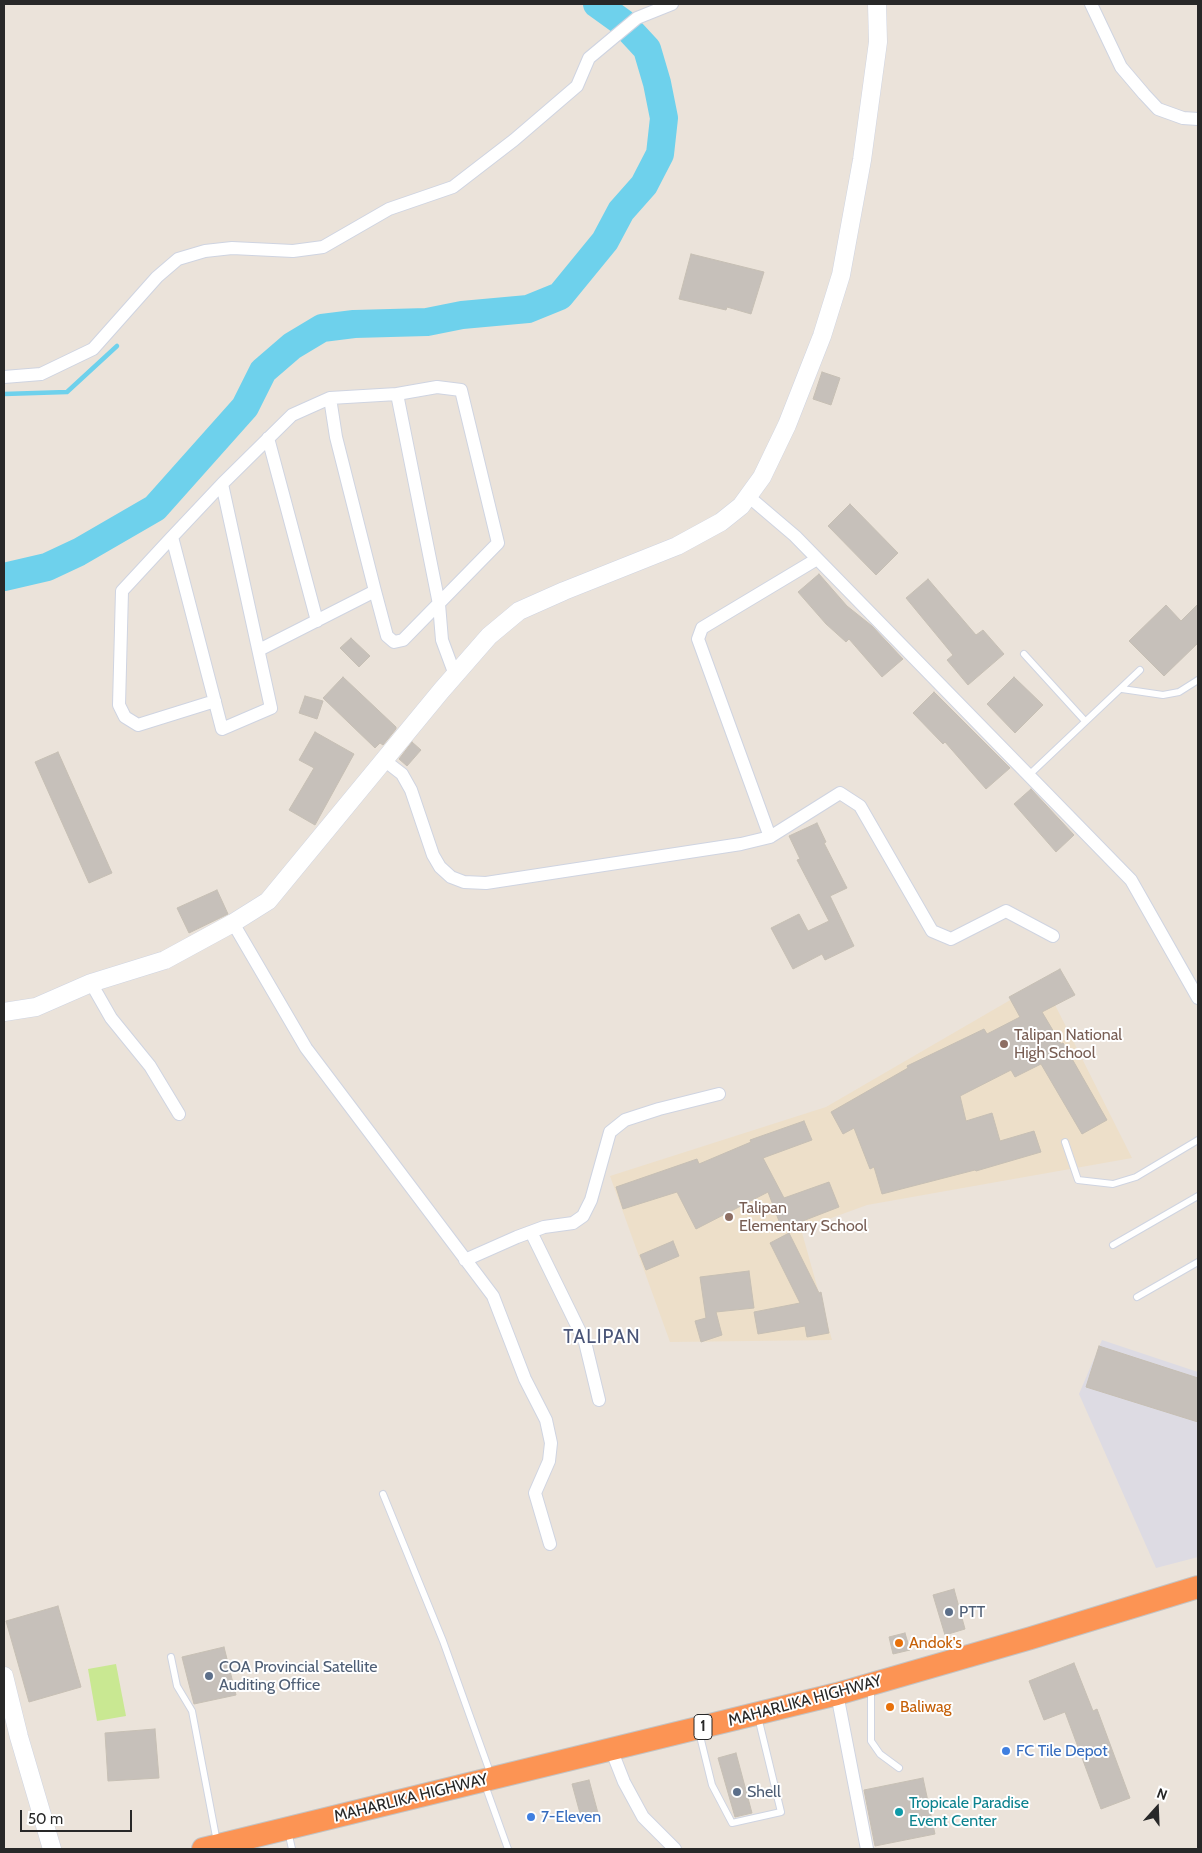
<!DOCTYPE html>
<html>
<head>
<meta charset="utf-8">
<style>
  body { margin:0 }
  #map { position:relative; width:1202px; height:1853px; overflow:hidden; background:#ebe3da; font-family:Cabin,sans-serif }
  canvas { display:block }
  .frame { position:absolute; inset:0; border:5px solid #282828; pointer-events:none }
  .north { position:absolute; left:1132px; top:1783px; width:50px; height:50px; -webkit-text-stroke:4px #fff; paint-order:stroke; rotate:20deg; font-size:14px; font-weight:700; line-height:20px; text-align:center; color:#282828 }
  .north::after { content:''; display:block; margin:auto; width:18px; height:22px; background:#282828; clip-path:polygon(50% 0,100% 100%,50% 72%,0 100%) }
  .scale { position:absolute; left:20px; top:1810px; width:112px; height:22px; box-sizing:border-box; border:2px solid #282828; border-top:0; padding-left:6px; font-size:15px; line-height:18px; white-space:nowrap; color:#282828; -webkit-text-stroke:4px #fff; paint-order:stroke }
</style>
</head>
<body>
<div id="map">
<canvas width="1202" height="1853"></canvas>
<div class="frame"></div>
<div class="north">N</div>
<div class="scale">50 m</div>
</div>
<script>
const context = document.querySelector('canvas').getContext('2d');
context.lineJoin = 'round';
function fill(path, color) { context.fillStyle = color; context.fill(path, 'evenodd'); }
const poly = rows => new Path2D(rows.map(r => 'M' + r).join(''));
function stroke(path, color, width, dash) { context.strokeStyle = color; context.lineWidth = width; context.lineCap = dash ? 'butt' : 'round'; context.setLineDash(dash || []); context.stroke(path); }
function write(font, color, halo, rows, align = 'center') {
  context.font = font + ' Cabin,sans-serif'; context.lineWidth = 4; context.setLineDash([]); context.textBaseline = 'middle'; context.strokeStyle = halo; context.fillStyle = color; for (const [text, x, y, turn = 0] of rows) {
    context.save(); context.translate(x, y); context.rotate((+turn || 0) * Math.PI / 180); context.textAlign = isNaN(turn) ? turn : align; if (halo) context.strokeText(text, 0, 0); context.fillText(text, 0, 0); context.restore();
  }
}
fill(poly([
  [1102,1340,1198,1372,1198,1557,1156,1568,1079,1394]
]), '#dddbe3');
fill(poly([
  [1043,981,1132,1158,867,1205,801,1229,832,1340,670,1342,610,1176,826,1107]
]), '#eddfc9');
fill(poly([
  [116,1664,126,1716,97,1721,88,1669]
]), '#c9e892');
stroke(poly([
  [4,394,67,392,117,346]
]), '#6ed1ec', 4.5);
stroke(poly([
  [4,577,47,567,79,552,155,508,245,407,263,371,292,346,322,328,354,324,427,322,462,315,528,309,560,296,605,241,621,211,644,185,660,154,664,118,657,83,647,49,622,22,597,4]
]), '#6ed1ec', 28);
const building = poly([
  [691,254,764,272,751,314,727,307,726,310,679,299,691,254],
  [822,372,840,378,831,405,813,399,822,372],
  [850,504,898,553,876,575,828,526,850,504],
  [819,574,847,606,872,626,903,659,882,677,849,639,846,642,826,624,798,592,819,574],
  [928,579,976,635,983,630,1004,654,968,685,947,660,953,655,906,598,928,579],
  [1198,604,1198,643,1164,676,1129,641,1166,605,1181,621,1198,604],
  [351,638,370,656,359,667,340,648,351,638],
  [343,677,396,727,396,729,383,745,380,743,375,748,323,698,343,677],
  [1014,677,1043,705,1015,733,987,704,1014,677],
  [934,692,1010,768,986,789,945,742,943,744,913,713,934,692],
  [305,696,323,701,317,719,299,713,305,696],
  [315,732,354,754,315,825,289,810,314,768,299,760,315,732],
  [412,742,421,750,407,766,399,759,412,742],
  [58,752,112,873,89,883,35,762,58,752],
  [1031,789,1074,835,1056,852,1014,804,1031,789],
  [817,823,826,842,824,843,847,888,830,896,854,946,825,960,822,954,793,969,771,928,799,914,808,931,829,921,797,860,800,859,789,836,817,823],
  [217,890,228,914,189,933,177,908,217,890],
  [1060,969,1075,995,1042,1012,1061,1044,1063,1043,1107,1120,1082,1134,1041,1064,1015,1077,1011,1070,960,1096,966,1121,992,1113,1000,1141,1034,1131,1041,1152,976,1171,975,1170,882,1194,874,1167,870,1169,854,1128,843,1134,831,1112,908,1068,907,1066,984,1029,987,1034,1020,1017,1009,997,1060,969],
  [804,1121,812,1140,763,1158,784,1198,829,1182,839,1207,782,1229,768,1192,696,1229,677,1192,623,1209,616,1187,697,1159,699,1164,751,1142,750,1140,804,1121],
  [789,1233,819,1293,821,1292,829,1333,807,1337,805,1326,758,1334,754,1312,800,1303,770,1243,789,1233],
  [673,1241,679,1256,646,1270,640,1255,673,1241],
  [749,1271,754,1308,716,1312,722,1335,701,1342,695,1321,706,1318,700,1277,749,1271],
  [1099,1346,1198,1378,1198,1422,1086,1387,1099,1346],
  [954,1589,965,1629,945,1635,933,1595,954,1589],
  [58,1606,81,1687,29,1702,6,1621,58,1606],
  [905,1633,910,1650,893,1654,889,1637,905,1633],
  [224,1647,236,1695,194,1704,182,1657,224,1647],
  [1074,1663,1093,1711,1097,1709,1130,1798,1101,1809,1065,1712,1044,1720,1029,1681,1074,1663],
  [155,1729,159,1778,108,1781,105,1733,155,1729],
  [736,1753,752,1813,735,1817,718,1758,736,1753],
  [923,1778,935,1834,875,1846,864,1790,923,1778],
  [589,1780,598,1813,581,1817,572,1784,589,1780]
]);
fill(building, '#c6c0ba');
stroke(building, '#c6bfb4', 1);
const lane = poly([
  [1024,654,1085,721],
  [1122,689,1163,695,1179,692,1198,680],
  [1029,775,1140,670],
  [1065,1142,1078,1180,1113,1184,1136,1177,1198,1140],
  [1113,1245,1198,1196],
  [1137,1297,1198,1262],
  [383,1494,443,1641,491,1775],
  [171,1657,177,1686,192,1711,217,1842],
  [871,1688,871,1741,880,1754,899,1768],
  [699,1732,712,1785,732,1823,781,1812,758,1717],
  [485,1785,508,1849],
  [288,1831,292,1849]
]);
const street = poly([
  [1091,4,1121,67,1144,94,1158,109,1183,118,1198,119],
  [4,377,41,374,93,349,157,277,178,259,205,251,232,248,293,251,323,247,389,209,453,187,514,140,577,86,589,58,637,18,672,4],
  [397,394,439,604,442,640,455,675],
  [268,438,317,621],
  [222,484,271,708,222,729,172,537,222,484,292,415,330,398,397,394,437,387,461,390,498,543,403,640,394,642,387,636,375,591,336,437,330,398],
  [748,496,795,536,1131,880,1198,998],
  [172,537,122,591,119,705,125,717,138,725,215,701],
  [259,650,375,591],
  [384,760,402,774,411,790,433,855,440,867,451,877,464,882,486,883,741,844,770,837,698,639,702,628,817,559],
  [770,837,840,793,860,806,932,931,951,939,1006,911,1053,936],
  [233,923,306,1048,493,1296,525,1379,546,1420,551,1443,549,1461,535,1493,550,1544],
  [91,983,111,1018,150,1066,179,1114],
  [531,1232,585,1342,599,1400],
  [465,1260,517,1237,544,1227,573,1223,583,1216,591,1200,610,1132,625,1120,659,1109,719,1094],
  [837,1694,867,1849],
  [611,1749,624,1782,643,1817,675,1849]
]);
const secondary = poly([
  [4,1012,36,1007,91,983,165,960,233,923,268,901,441,691,489,636,519,611,564,591,677,546,721,522,741,506,762,477,787,425,822,336,841,275,862,160,878,42,877,4],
  [4,1676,19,1737,52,1849]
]);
const highway = poly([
  [203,1849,837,1694,1031,1638,1198,1587]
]);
stroke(lane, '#cfd4e1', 8);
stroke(street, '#cfd4e1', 14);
stroke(secondary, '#cfd4e1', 19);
stroke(highway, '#c3c3c3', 24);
stroke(lane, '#fff', 6);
stroke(street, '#fff', 12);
stroke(secondary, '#fff', 18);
stroke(highway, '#fc9454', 22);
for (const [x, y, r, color] of [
  [1004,1044,5,"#8d6e63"],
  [729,1217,5,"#8d6e63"],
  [949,1612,5,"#5c6f8a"],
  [899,1643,5,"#e8710a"],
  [209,1676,5,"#5c6f8a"],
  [890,1707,5,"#e8710a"],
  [1006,1751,5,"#3f7fe0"],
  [737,1792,5,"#5c6f8a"],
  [899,1812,5,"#0f9aa8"],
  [531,1817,5,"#3f7fe0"]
]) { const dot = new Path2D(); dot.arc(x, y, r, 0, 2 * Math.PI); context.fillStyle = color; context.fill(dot); stroke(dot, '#fff', 2); }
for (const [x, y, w] of [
  [703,1727,18]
]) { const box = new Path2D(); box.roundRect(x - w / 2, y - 12.5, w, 25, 4); context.fillStyle = '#fff'; context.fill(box); stroke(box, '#282828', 1); }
write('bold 15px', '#282828', null, [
  ["1",703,1727]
]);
write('16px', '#785e54', '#fff', [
  ["Talipan National",1014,1035],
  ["High School",1014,1053],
  ["Talipan",739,1208],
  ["Elementary School",739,1226]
], 'left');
write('16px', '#4e5e75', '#fff', [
  ["PTT",959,1612],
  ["COA Provincial Satellite",219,1667],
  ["Auditing Office",219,1685],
  ["Shell",747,1792]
], 'left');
write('16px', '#c56008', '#fff', [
  ["Andok's",909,1643],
  ["Baliwag",900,1707]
], 'left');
write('16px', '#282828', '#fff', [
  ["MAHARLIKA HIGHWAY",805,1701,-15],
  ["MAHARLIKA HIGHWAY",411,1798,-14]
]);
write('16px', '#366cbe', '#fff', [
  ["FC Tile Depot",1016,1751],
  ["7-Eleven",541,1817]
], 'left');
write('16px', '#0d838f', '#fff', [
  ["Tropicale Paradise",909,1803],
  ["Event Center",909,1821]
], 'left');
context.letterSpacing = '1px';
write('19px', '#4a5578', '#fff', [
  ["TALIPAN",602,1337]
]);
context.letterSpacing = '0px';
</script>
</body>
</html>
